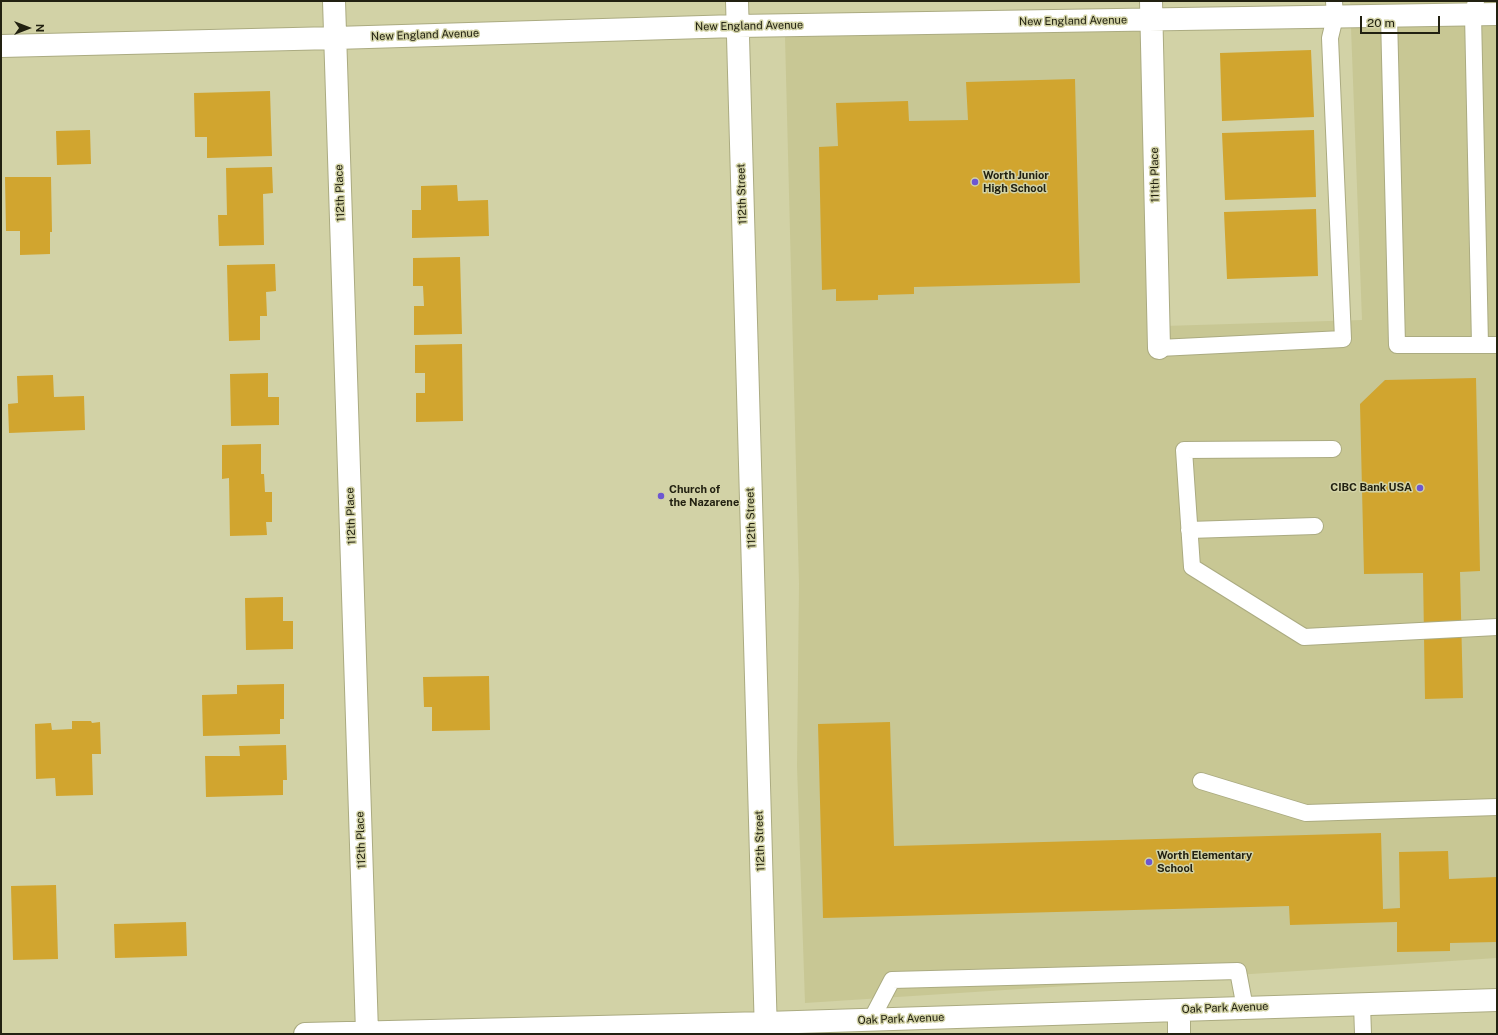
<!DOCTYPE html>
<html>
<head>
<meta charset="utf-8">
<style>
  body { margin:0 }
  #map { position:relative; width:1498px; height:1035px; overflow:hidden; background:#d2d2a6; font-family:"Public Sans",sans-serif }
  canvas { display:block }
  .frame { position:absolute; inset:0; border:2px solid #222111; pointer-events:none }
  .north { position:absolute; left:8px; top:8px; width:40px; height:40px; -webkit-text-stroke:3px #d2d2a6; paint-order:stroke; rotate:90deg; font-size:11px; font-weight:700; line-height:16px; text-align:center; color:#222111 }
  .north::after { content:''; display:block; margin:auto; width:14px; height:18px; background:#222111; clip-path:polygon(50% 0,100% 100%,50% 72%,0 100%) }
  .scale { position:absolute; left:1360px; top:16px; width:80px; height:18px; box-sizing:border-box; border:2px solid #222111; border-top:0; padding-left:5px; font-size:12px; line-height:14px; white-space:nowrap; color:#222111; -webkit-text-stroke:3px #d2d2a6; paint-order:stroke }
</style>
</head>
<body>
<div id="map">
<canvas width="1498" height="1035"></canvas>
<div class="frame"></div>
<div class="north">N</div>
<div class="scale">20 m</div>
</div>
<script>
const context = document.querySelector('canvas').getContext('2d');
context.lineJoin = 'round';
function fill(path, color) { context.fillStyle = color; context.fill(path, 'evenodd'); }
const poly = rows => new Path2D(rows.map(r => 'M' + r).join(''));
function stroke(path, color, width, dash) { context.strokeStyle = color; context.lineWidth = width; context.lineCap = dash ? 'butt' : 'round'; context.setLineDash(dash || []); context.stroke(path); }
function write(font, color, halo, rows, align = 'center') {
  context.font = font + ' "Public Sans",sans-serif'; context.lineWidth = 3; context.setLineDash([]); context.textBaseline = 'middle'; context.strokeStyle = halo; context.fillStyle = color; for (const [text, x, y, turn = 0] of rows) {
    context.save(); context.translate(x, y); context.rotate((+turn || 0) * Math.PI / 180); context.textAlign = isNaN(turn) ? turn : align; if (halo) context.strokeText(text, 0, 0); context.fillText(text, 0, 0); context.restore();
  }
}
fill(poly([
  [1350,1,1497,1,1497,958,805,1003,797,766,799,584,785,37,1158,31,1164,326,1362,320]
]), '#c8c794');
fill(poly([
  [1311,50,1314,117,1222,121,1220,53],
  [1075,79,1080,283,914,287,914,294,878,295,878,300,836,301,836,289,822,290,819,147,838,146,836,103,908,101,909,121,968,120,966,82],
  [270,91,272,156,207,158,207,137,195,137,194,93],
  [90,130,91,164,57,165,56,131],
  [1314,130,1316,197,1225,200,1222,133],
  [272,167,273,193,263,194,264,245,219,246,218,215,227,215,226,168],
  [5,177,51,177,52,232,50,232,50,254,20,255,20,231,6,231],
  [457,185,458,201,488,200,489,236,412,238,412,210,421,210,421,186],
  [1316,209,1318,276,1227,279,1224,212],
  [460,257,462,334,414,335,414,306,424,306,423,286,413,286,413,258],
  [275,264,276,291,266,292,267,316,260,316,260,340,229,341,227,265],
  [462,344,463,421,416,422,416,393,425,393,425,373,415,373,415,345],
  [268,373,268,397,279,397,279,425,231,426,230,374],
  [53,375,54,397,84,396,85,430,9,433,8,404,18,403,17,376],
  [1476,378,1480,571,1460,572,1463,698,1425,699,1423,573,1364,574,1360,404,1385,380],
  [261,444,261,474,264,474,265,492,272,492,272,522,266,522,267,535,230,536,229,478,222,479,222,445],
  [283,597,283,621,293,621,293,649,246,650,245,598],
  [489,676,490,730,432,731,432,707,424,707,423,677],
  [284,684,284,719,280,719,280,734,203,736,202,695,237,694,237,685],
  [72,721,91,721,92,723,100,722,101,754,92,754,93,795,56,796,55,778,36,779,35,724,51,723,52,730,72,729],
  [890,722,894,846,1381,833,1383,909,1400,908,1399,852,1448,851,1449,879,1497,877,1497,942,1450,943,1450,951,1397,952,1397,922,1290,925,1289,906,823,918,818,724],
  [286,745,287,780,283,780,283,795,206,797,205,756,240,756,239,746],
  [56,885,58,959,13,960,11,886],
  [186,922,187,956,115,958,114,924]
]), '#d1a52f');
const lane = poly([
  [1476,1,1473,14,1480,345],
  [1389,16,1397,345,1497,345],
  [1159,348,1343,339,1330,38,1335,17,1334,1],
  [1333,449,1184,450,1192,567,1304,637,1497,627],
  [1189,530,1315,526],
  [1201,781,1306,813,1497,807],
  [1362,1004,1363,1034],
  [871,1020,892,980,1238,971,1245,1008]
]);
const street = poly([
  [334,1,367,1032],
  [737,1,766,1034],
  [1151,1,1159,348],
  [1,46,335,38,737,26,1497,14],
  [1179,1010,1179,1034],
  [305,1034,766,1023,1497,1000]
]);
stroke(lane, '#abab81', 18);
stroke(street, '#abab81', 24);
stroke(lane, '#fff', 16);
stroke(street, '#fff', 22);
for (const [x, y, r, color] of [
  [975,182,4,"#6d57d1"],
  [1420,488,4,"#6d57d1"],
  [661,496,4,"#6d57d1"],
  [1149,862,4,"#6d57d1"]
]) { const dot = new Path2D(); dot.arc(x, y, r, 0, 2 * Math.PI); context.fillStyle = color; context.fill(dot); stroke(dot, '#d2d2a6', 1.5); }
write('11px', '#222111', '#d2d2a6', [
  ["New England Avenue",1073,21,-1],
  ["New England Avenue",749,26,-1],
  ["New England Avenue",425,35,-2],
  ["111th Place",1155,175,-91],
  ["112th Place",340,193,-92],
  ["112th Street",742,194,-92],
  ["112th Place",351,516,-92],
  ["112th Street",751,518,-92],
  ["112th Place",361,840,-92],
  ["112th Street",760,841,-92],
  ["Oak Park Avenue",1225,1008,-2],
  ["Oak Park Avenue",901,1019,-2]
]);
write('bold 11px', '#222111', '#d2d2a6', [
  ["Worth Junior",983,176],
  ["High School",983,189],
  ["CIBC Bank USA",1412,488,"right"],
  ["Church of",669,490],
  ["the Nazarene",669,503],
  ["Worth Elementary",1157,856],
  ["School",1157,869]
], 'left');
</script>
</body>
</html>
